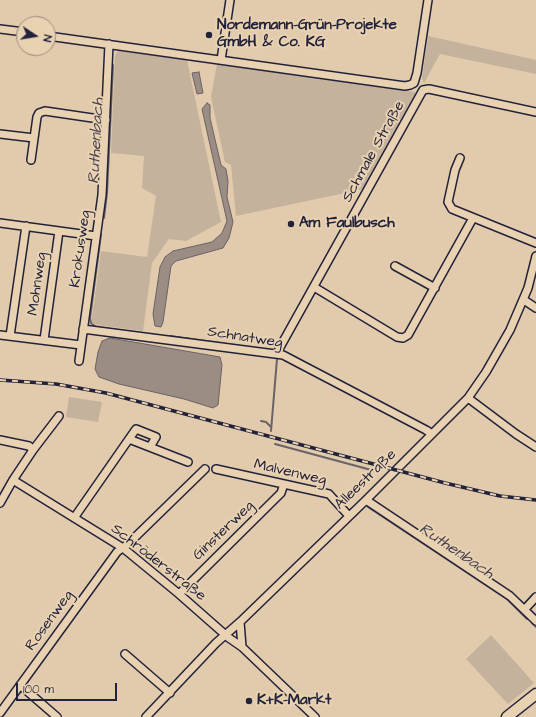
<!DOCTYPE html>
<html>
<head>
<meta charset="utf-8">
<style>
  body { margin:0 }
  #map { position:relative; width:536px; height:717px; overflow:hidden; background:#e1cbac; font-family:"Architects Daughter",sans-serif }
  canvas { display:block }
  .north { position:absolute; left:16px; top:16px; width:40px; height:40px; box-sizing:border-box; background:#e9d2b1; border:1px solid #998c82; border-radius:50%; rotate:102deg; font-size:11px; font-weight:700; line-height:16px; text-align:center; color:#22223b }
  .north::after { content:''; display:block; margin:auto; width:14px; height:18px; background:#22223b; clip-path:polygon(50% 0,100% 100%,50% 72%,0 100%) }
  .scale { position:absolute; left:16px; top:683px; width:101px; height:18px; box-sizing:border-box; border:2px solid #22223b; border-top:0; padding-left:5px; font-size:12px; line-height:14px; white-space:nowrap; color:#22223b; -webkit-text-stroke:3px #e9d2b1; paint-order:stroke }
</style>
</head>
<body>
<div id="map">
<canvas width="536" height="717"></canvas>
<div class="north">N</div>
<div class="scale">100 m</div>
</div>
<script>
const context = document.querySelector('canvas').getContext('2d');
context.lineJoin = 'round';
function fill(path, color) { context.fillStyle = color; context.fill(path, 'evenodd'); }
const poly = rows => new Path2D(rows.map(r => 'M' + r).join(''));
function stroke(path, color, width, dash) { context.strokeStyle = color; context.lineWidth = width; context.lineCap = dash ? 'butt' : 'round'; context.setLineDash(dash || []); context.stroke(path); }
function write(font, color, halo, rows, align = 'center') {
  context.font = font + ' "Architects Daughter",sans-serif'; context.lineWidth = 4; context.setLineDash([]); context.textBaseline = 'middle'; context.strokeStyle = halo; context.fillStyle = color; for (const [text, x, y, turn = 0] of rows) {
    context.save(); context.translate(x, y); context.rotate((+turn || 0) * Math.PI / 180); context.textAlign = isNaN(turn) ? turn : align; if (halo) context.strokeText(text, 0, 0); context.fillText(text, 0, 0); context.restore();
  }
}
fill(poly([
  [428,36,536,60,536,74,440,54,424,83,422,78],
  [118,51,187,60,221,222,186,241,169,239,152,263,143,331,97,325,92,322,92,318,101,251,147,257,156,196,142,188,144,156,111,153,115,55],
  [217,64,415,92,416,96,364,189,236,216,231,165,225,162,211,97],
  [69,397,102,402,98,422,66,417],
  [491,635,534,683,508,704,466,659]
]), '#c5b29c');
const water = poly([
  [199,72,203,93,197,94,192,73,199,72],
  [207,103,210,105,210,118,221,165,226,169,228,181,227,197,233,222,229,238,223,248,176,261,171,266,163,322,161,327,155,326,153,314,160,267,165,257,173,251,212,242,222,233,227,221,202,109,207,103],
  [110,338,220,357,222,365,218,405,213,408,184,399,119,384,99,377,95,369,98,352,102,341,110,338]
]);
fill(water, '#9b8d83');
stroke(water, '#6b6266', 1);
stroke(poly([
  [104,218,107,193,113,65],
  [101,234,90,318,91,323,96,327,133,332],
  [170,336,234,345],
  [261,421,266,422,271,427],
  [271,431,277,359],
  [275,444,375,471,378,473],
  [368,507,507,599,527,619],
  [532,623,536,627]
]), '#6b6266', 2);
const street = poly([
  [0,29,24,32],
  [48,36,405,86,410,85,414,83,417,73,428,0],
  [221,60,230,0],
  [0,134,34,138],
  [460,158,455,170,448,202,452,209,536,243],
  [31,160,37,117,39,113,45,111,106,120],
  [0,223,96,236],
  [395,266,435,288],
  [314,287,397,337,403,338,408,335,473,218],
  [524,300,536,308],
  [83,329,283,355,426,430,432,434],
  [0,335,81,345],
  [10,336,26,226],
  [44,340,59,231],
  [278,354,279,349,423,90,429,89,536,112],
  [79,361,102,195,109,44],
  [468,398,516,434,536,447],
  [129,439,136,429,156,437,150,447],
  [0,440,29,446,33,450],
  [216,469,329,494,349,516],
  [13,480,123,548,179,594,229,638,242,647,315,717],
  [366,500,510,596,536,621],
  [0,503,13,480,33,450,59,416],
  [74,518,129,439,188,462],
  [179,594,281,493,284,484],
  [525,609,536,597],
  [240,622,242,647],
  [125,654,170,693],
  [20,685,57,717],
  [0,713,117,552,128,544,205,469],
  [146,717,216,643,240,622,366,500,468,398,486,372,510,330,528,288,536,256]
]);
const secondary = poly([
  [507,717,536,694]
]);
stroke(street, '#22223b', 10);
stroke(secondary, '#22223b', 13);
stroke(street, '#e9d2b1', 7);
stroke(secondary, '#e9d2b1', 10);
const rail = poly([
  [0,380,56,384,106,393,445,483,500,496,536,500]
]);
stroke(rail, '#22223b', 3.5);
stroke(rail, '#e9d2b1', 2, [6]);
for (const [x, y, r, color] of [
  [209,35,4,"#22223b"],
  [291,224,4,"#22223b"],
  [249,701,4,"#22223b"]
]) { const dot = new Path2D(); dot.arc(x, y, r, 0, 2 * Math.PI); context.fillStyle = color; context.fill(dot); stroke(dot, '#e9d2b1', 1.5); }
write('bold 15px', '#22223b', '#e9d2b1', [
  ["Nordemann-Grün-Projekte",217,26],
  ["GmbH & Co. KG",217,43],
  ["Am Faulbusch",299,224],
  ["K+K-Markt",257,701]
], 'left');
write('15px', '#22223b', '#e9d2b1', [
  ["Schmale Straße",374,152,-61],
  ["Krokusweg",81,249,-82],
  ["Mohnweg",38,284,-82],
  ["Schnatweg",245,338,9],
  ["Malvenweg",290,473,13],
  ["Alleestraße",366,480,-44],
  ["Ginsterweg",224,531,-44],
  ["Schröderstraße",158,563,38],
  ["Rosenweg",50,621,-54]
]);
write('italic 16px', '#464251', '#e9d2b1', [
  ["Ruthenbach",97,141,-87],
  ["Ruthenbach",456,552,34]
]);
</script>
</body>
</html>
